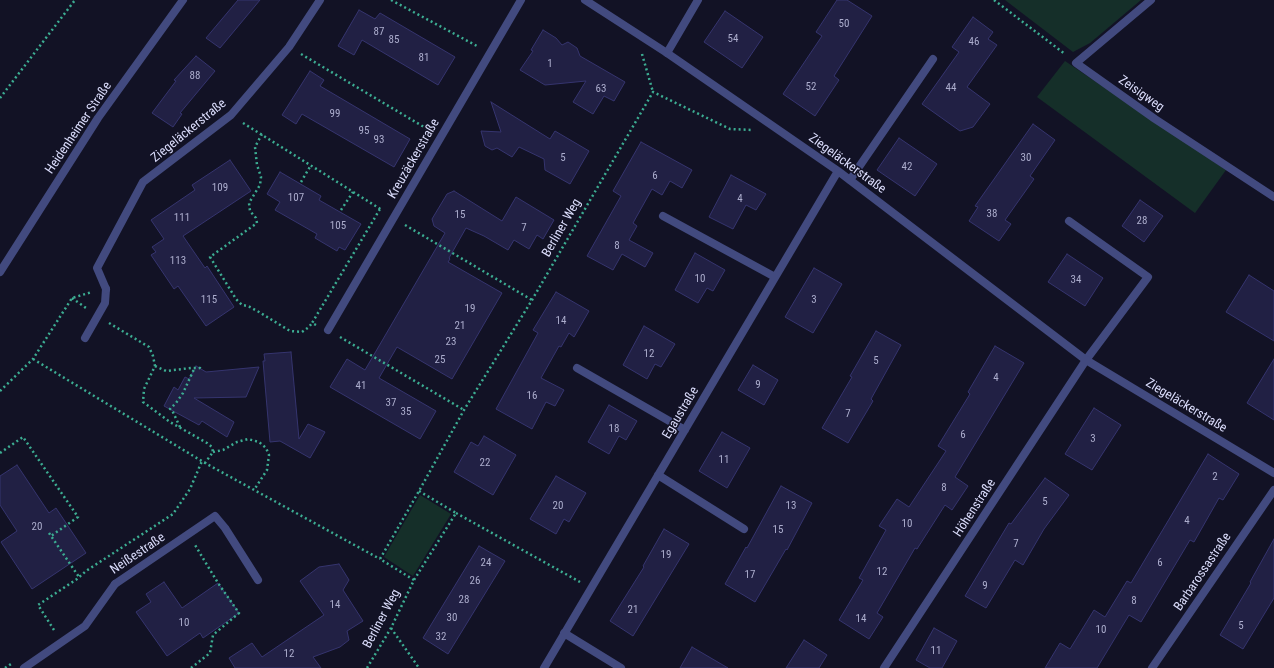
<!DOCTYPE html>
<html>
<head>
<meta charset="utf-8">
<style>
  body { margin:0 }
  canvas { display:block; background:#121225 }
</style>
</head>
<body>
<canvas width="1274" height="668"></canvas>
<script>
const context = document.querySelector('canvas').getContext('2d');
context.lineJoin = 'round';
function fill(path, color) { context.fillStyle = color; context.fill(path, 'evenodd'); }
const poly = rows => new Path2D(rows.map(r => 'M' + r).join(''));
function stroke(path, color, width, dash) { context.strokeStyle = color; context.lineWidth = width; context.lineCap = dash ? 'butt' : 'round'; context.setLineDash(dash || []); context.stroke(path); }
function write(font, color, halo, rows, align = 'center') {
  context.font = font + ' "Roboto Condensed",sans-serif'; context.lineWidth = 3; context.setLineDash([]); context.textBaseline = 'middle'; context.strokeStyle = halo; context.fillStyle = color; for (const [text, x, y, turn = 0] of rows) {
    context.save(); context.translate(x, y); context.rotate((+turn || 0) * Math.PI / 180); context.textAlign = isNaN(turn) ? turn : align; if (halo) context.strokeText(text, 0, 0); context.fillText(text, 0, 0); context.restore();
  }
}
fill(poly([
  [1005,0,1141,0,1090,43,1073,52],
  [1065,61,1226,170,1195,213,1037,97],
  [420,495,451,514,413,576,384,557]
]), '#152f29');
const building = poly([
  [238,0,260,0,220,48,206,38,238,0],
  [837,0,847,0,872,16,834,76,839,80,815,116,783,94,822,36,816,32,837,0],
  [359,10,375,19,380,13,455,57,438,85,362,40,354,55,338,46,359,10],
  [725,11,763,37,742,68,704,42,725,11],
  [973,17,993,32,988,39,997,45,967,87,990,104,973,127,960,131,922,104,959,52,952,47,973,17],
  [543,30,556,38,562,45,568,42,577,48,580,56,625,82,614,101,604,96,593,114,573,102,586,81,545,85,520,70,533,51,531,50,543,30],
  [196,56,215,71,180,113,182,114,173,127,152,113,176,81,174,80,196,56],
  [310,71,324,80,320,86,410,139,394,167,302,114,296,124,282,115,310,71],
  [491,102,550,139,555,131,589,151,570,184,545,170,544,159,519,147,512,157,497,148,492,150,485,146,481,131,501,132,491,102],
  [1033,124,1055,140,1030,176,1034,179,1005,220,1011,224,999,241,969,221,978,207,975,206,1033,124],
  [899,138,937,164,915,196,877,170,899,138],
  [641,142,692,170,682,188,670,181,662,195,652,189,633,223,637,226,629,240,653,253,645,267,622,254,613,270,587,256,621,196,613,191,641,142],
  [230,160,251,191,183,236,205,268,207,266,234,307,206,326,178,286,174,289,151,255,156,252,152,247,164,239,151,220,195,190,192,185,230,160],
  [280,172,321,196,319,200,361,224,345,250,339,247,337,251,315,238,317,234,275,210,280,202,267,194,280,172],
  [731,175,766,194,756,210,746,205,733,229,709,217,731,175],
  [454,191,502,221,516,197,554,220,543,239,537,235,529,249,514,240,508,250,484,236,466,228,449,258,450,259,448,262,502,293,452,379,397,347,379,378,436,411,420,439,330,387,347,359,365,370,445,233,434,226,432,219,447,194,454,191],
  [1140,200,1163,216,1144,242,1122,226,1140,200],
  [695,253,725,270,713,291,707,288,698,303,675,290,695,253],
  [1067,254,1103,278,1085,306,1048,282,1067,254],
  [814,268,842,284,813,333,785,317,814,268],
  [1249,275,1274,291,1274,341,1226,312,1249,275],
  [556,292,589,311,574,337,569,333,561,347,559,346,541,378,564,390,555,406,546,402,532,429,496,409,538,333,533,330,556,292],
  [644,326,675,344,661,367,655,364,647,379,623,365,644,326],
  [876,331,901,345,871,399,873,401,848,443,822,428,852,377,850,376,876,331],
  [995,346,1024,363,955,477,968,486,952,510,945,505,917,549,915,548,877,613,883,617,869,639,839,620,863,580,859,578,886,530,879,526,897,499,909,507,946,451,938,446,970,394,968,392,995,346],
  [291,352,299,439,308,424,325,432,310,458,280,441,270,442,263,361,265,361,264,354,291,352],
  [1274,359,1274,420,1247,403,1274,359],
  [753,365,778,380,764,405,738,390,753,365],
  [196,366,206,372,259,367,246,397,194,398,234,422,227,437,202,421,199,425,164,406,174,387,178,390,185,377,189,379,196,366],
  [609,405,637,421,626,440,619,436,609,454,588,442,609,405],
  [1094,408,1121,425,1092,470,1065,454,1094,408],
  [722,432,750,448,727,488,699,471,722,432],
  [484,436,516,455,493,495,454,472,471,442,478,446,484,436],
  [1208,454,1239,474,1223,500,1219,498,1194,542,1190,540,1141,622,1129,615,1097,668,1045,668,1060,643,1070,649,1094,610,1105,617,1127,581,1131,583,1208,454],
  [17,465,49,513,56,508,86,553,32,589,1,542,17,531,0,505,0,476,17,465],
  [556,476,586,493,569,522,564,519,556,534,530,519,556,476],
  [1045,478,1069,495,1044,529,1023,565,1015,560,986,608,965,596,1009,523,1011,524,1045,478],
  [781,486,812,503,787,550,786,549,755,602,725,584,746,547,747,548,781,486],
  [664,529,689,544,633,636,610,621,644,567,643,566,664,529],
  [1274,539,1274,598,1243,649,1220,635,1251,583,1250,582,1274,539],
  [479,546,505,561,448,654,423,638,479,546],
  [339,564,349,580,343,590,363,621,347,631,349,640,340,647,313,657,321,668,235,668,229,658,252,643,262,657,324,615,300,581,319,567,339,564],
  [164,582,182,608,218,583,239,613,203,638,200,633,167,656,136,612,151,602,146,594,164,582],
  [934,628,957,641,942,668,930,668,916,660,934,628],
  [804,640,827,655,819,668,786,668,804,640],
  [692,647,728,668,680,668,692,647]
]);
fill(building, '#212044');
stroke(building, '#35346e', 1);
stroke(poly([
  [391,0,477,46],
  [994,0,1065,54],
  [301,54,429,130],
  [642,54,653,92],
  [0,98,75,0],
  [243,123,382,210],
  [262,134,255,147,257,165,261,177,260,185,249,203,250,211,256,218,257,223,210,257,236,299,242,305,248,306,259,312,290,331,302,332,309,327,312,323],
  [301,182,311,165],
  [341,210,353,192],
  [405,225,532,300],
  [72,298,86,308],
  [109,323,149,347,153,356,155,366,144,389,143,402,170,422,207,443,212,447,213,452,205,463],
  [316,325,312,323,380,209],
  [340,337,464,410],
  [33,359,205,463,380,559],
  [155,366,166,371,191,368,200,368,202,370],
  [0,391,33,359,72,298,92,292],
  [180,427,172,410,170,409,176,403,183,393,195,367],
  [213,452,223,450,237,442,248,439,259,442,266,448,269,455,267,470,254,490],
  [0,453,23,437,78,517,51,536],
  [456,513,580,582],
  [49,533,79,577],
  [414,580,380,559,419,491,464,410,532,300,653,92,730,129,753,130],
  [391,628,419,668],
  [54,630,38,605,77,579,86,571,173,514,190,489,202,461],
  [5,668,11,664],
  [191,668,210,653,213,635,239,613,218,583,195,545],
  [367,668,391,628,414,580,456,513,419,491]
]), '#3cad92', 2.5, [2, 3]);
stroke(poly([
  [667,53,698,0],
  [850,180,933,59],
  [1069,221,1148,277,1086,360],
  [85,338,105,303,106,289],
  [115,584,215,516,225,528,258,580]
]), '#424a7f', 8);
stroke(poly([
  [585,0,667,53,838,171,1086,360,1274,473],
  [1151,0,1076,63,1155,119,1274,197],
  [663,216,775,277],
  [106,289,97,268,143,182,231,115,289,47,320,0],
  [328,330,521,0],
  [577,368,685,430],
  [658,475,744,529],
  [564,633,621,668],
  [24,668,85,626,115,584],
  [544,668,838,171],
  [884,668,1086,360],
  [1152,668,1274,490]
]), '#424a7f', 8);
stroke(poly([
  [0,272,98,118,183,0]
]), '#424a7f', 8);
write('11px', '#acadcd', null, [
  ["50",844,24],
  ["87",379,32],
  ["54",733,39],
  ["85",394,40],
  ["46",974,42],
  ["81",424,58],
  ["1",550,64],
  ["88",195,76],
  ["52",811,87],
  ["44",951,88],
  ["63",601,89],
  ["99",335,114],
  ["95",364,131],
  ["93",379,140],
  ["5",563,158],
  ["30",1026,158],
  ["42",907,167],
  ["6",655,176],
  ["109",220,188],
  ["107",296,198],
  ["4",740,199],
  ["38",992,214],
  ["15",460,215],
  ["111",182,218],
  ["28",1142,221],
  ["105",338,226],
  ["7",524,228],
  ["8",617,246],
  ["113",178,261],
  ["10",700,279],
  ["34",1076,280],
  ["115",209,300],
  ["3",814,300],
  ["19",470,309],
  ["14",561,321],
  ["21",460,326],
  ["23",451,342],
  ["12",649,354],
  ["25",440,360],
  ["5",876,361],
  ["4",996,378],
  ["9",758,385],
  ["41",361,386],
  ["16",532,396],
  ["37",391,403],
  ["35",406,412],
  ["7",848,414],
  ["18",614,429],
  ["6",963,435],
  ["3",1093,439],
  ["11",724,460],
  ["22",485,463],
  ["2",1215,477],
  ["8",944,488],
  ["5",1045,502],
  ["20",558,506],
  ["13",791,506],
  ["4",1187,521],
  ["10",907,524],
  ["20",37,527],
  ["15",778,530],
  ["7",1016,544],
  ["19",666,555],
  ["24",486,563],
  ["6",1160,563],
  ["12",882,572],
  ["17",750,575],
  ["26",475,581],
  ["9",985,586],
  ["28",464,600],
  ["8",1134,601],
  ["14",335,605],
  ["21",633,610],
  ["30",452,618],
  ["14",861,619],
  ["10",184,623],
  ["5",1241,626],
  ["10",1101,630],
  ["32",441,637],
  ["11",936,651],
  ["12",289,654]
]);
write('13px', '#dadcfb', '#121225', [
  ["Zeisigweg",1141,94,35],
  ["Heidenheimer Straße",79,128,-56],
  ["Ziegeläckerstraße",189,131,-39],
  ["Kreuzäckerstraße",414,159,-60],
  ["Ziegeläckerstraße",847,164,36],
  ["Berliner Weg",562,228,-60],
  ["Ziegeläckerstraße",1186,406,31],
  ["Egaustraße",681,413,-59],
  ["Höhenstraße",975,508,-57],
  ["Neißestraße",138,554,-34],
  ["Barbarossastraße",1203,572,-56],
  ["Berliner Weg",382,619,-62]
]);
</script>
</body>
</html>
